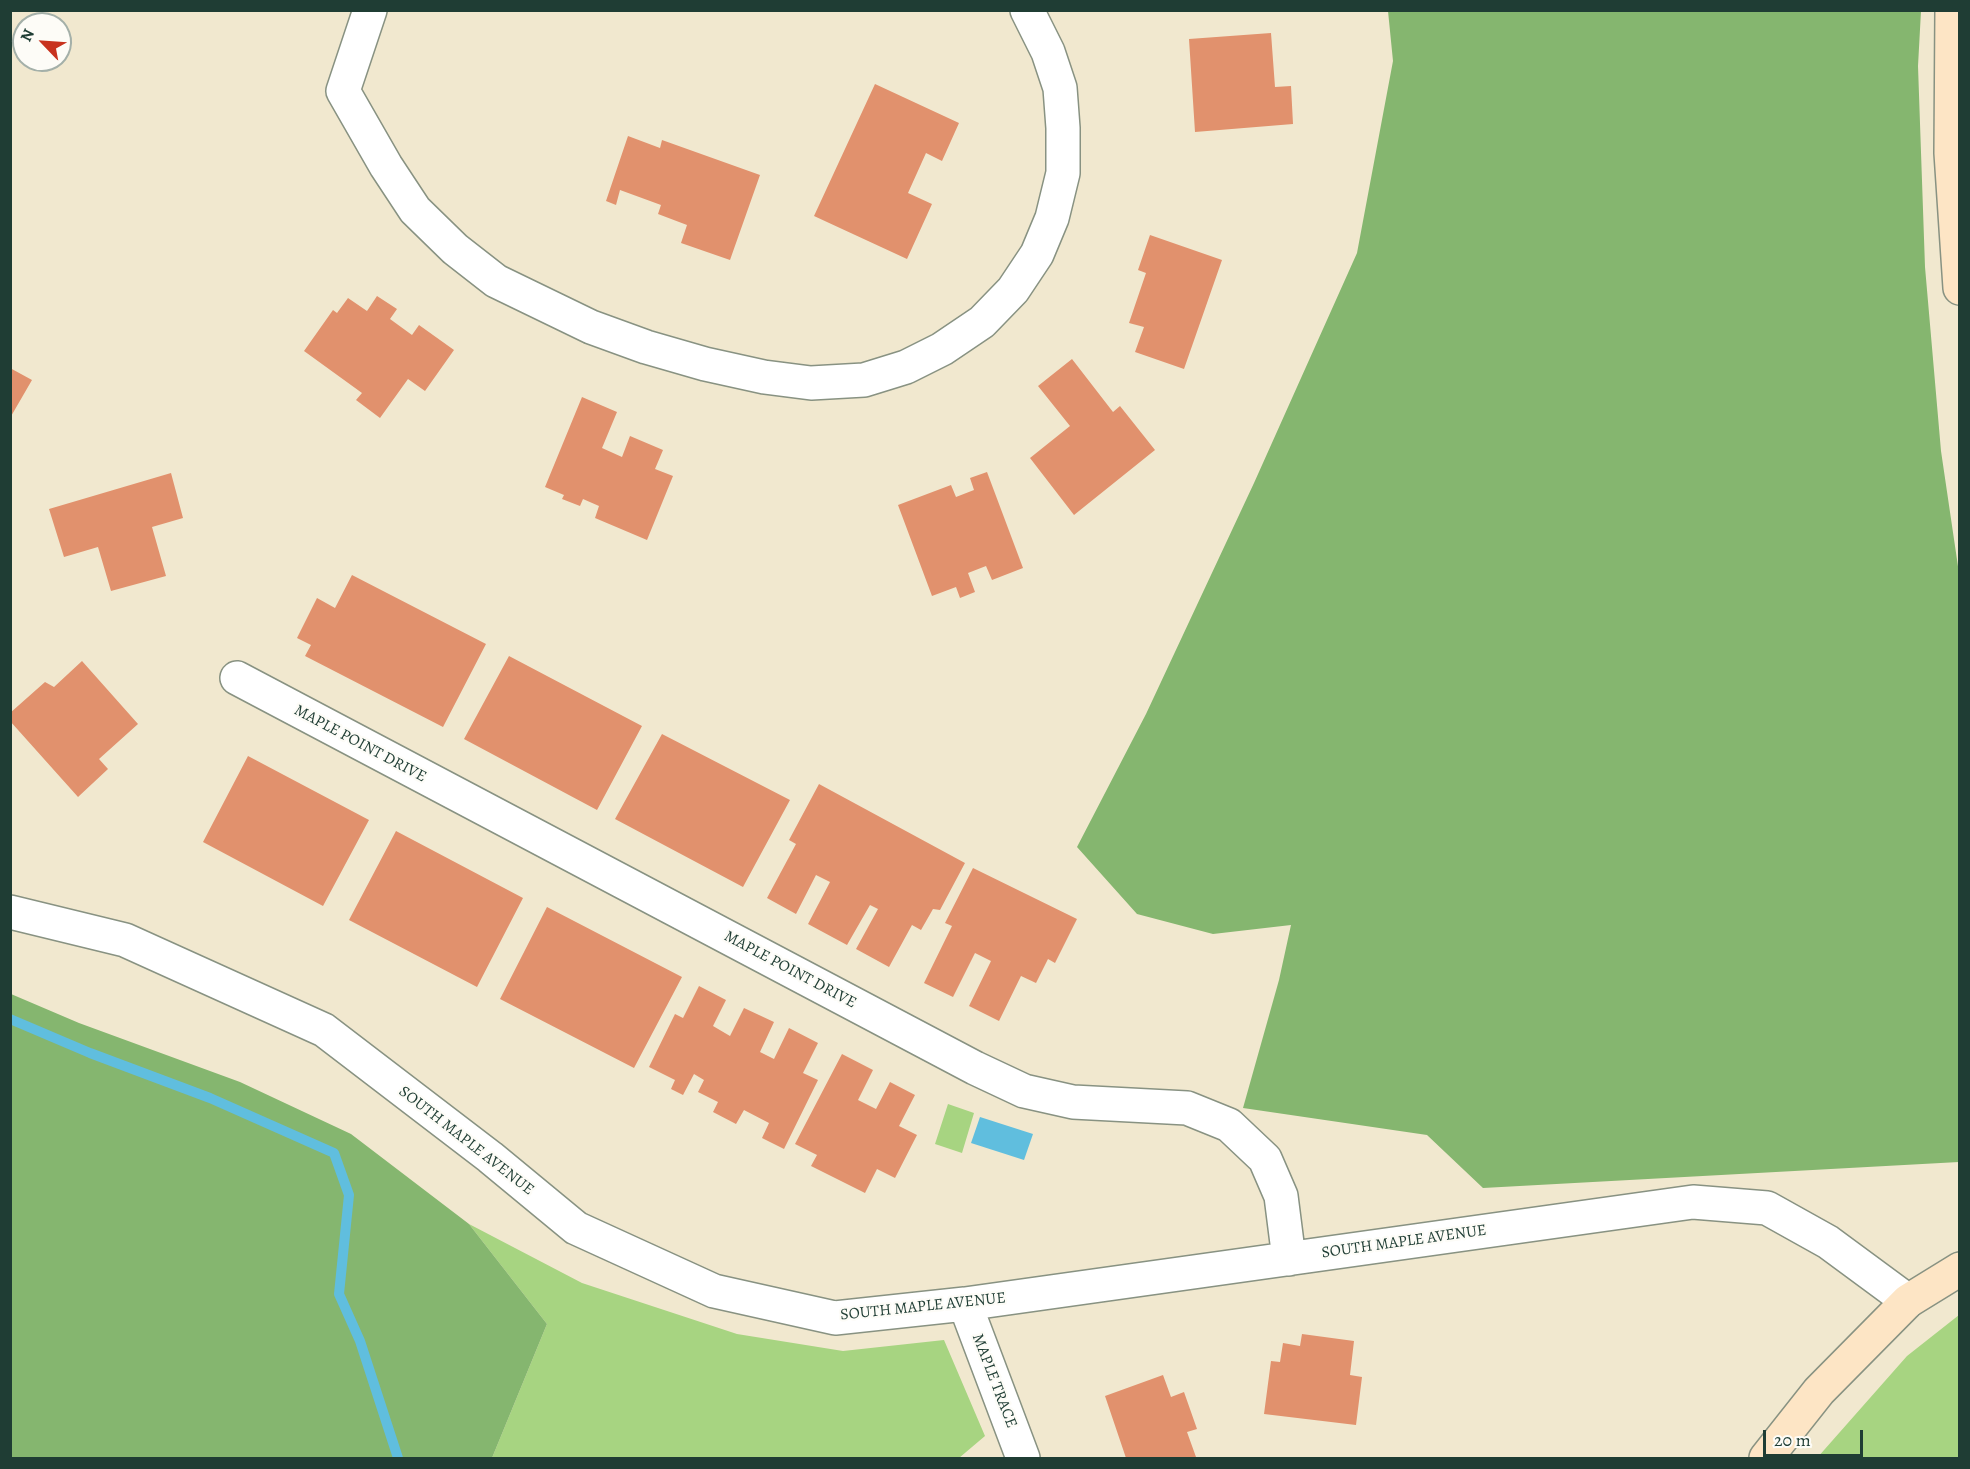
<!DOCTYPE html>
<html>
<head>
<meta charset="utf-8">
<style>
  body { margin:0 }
  #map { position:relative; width:1970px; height:1469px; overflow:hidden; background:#f1e8cf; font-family:Alegreya,serif }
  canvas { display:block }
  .frame { position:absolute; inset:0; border:12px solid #1f3d34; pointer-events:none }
  .north { position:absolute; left:12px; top:12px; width:60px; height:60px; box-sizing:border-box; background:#fdfcf7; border:2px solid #a4b0a9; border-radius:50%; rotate:295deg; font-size:16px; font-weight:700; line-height:24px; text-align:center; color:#1f3d34 }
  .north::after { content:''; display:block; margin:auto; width:21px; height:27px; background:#c8321e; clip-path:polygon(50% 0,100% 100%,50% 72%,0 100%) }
  .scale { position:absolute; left:1763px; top:1430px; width:100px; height:27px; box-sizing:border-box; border:3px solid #1f3d34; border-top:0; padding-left:8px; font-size:18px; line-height:21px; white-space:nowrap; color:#1f3d34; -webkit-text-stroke:4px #fdfcf7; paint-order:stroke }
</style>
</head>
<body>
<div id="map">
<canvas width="1970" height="1469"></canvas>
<div class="frame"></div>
<div class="north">N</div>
<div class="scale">20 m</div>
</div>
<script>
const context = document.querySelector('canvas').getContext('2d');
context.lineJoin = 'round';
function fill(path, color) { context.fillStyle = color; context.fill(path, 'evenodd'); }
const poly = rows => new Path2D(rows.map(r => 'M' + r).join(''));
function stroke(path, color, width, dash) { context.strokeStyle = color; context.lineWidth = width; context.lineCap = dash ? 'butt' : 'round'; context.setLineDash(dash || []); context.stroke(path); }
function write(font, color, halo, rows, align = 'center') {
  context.font = font + ' Alegreya,serif'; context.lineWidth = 4.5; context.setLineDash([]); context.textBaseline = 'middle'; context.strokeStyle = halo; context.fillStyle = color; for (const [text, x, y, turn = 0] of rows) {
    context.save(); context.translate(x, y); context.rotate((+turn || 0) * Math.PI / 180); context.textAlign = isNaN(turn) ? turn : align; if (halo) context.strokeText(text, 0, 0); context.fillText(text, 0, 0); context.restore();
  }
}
fill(poly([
  [948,1104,974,1113,962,1153,935,1144],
  [469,1224,582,1283,737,1334,843,1351,944,1340,985,1436,959,1458,492,1458,547,1324],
  [1959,1315,1959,1458,1817,1458,1907,1356]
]), '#a7d481');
fill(poly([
  [1388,11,1921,11,1918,66,1925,267,1941,451,1960,580,1959,1162,1483,1188,1427,1135,1243,1108,1279,980,1291,925,1213,934,1137,914,1077,847,1146,714,1254,483,1357,253,1393,61],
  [11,994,79,1023,240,1082,351,1134,469,1224,547,1324,492,1458,11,1458]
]), '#85b66f');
fill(poly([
  [980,1117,1033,1134,1024,1160,971,1143]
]), '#60bede');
stroke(poly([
  [10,1019,90,1053,210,1098,334,1153,349,1195,339,1294,360,1341,398,1458]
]), '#60bede', 10);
fill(poly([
  [1271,33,1275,87,1291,86,1293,124,1195,132,1189,39],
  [875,84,959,123,942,161,926,153,908,193,932,204,907,259,814,216],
  [628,136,660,148,662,140,760,175,730,260,681,243,687,225,658,214,661,205,620,190,616,205,606,201],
  [1150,235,1222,260,1184,369,1135,352,1144,327,1129,323,1146,273,1138,270],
  [377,296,397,309,390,319,412,335,419,325,454,350,425,391,408,379,380,418,356,400,362,393,304,351,333,310,337,313,348,298,367,311],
  [1072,359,1113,412,1120,406,1155,450,1074,515,1030,458,1070,426,1038,386],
  [10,368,32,380,10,418],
  [582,397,617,412,602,448,622,457,630,436,663,450,655,469,673,476,647,540,595,518,599,506,583,499,580,506,562,499,564,495,545,487],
  [987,472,1023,568,992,580,986,566,968,573,975,592,960,598,956,587,932,596,898,505,951,485,956,497,974,490,970,478],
  [171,473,183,518,152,527,166,576,111,591,98,547,64,557,49,509],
  [352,575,486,644,443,727,305,656,311,645,297,638,317,598,335,608],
  [509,656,642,726,597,810,464,739],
  [82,661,138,724,99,759,108,769,78,797,10,721,10,713,45,682,54,687],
  [662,734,790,800,743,887,615,819],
  [248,756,369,820,323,906,203,842],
  [819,784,965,863,940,910,933,909,921,930,912,925,889,967,856,949,878,909,870,905,847,945,808,924,830,882,816,875,796,914,767,898,796,844,789,840],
  [396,831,523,898,477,987,349,920],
  [973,868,1077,919,1055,963,1048,959,1036,983,1021,976,999,1021,969,1006,991,961,975,953,953,997,924,983,952,926,945,923],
  [547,907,682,977,634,1068,500,999],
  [699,986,726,1000,713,1026,730,1036,744,1008,774,1022,760,1052,774,1059,789,1028,818,1043,803,1073,818,1080,784,1149,762,1138,769,1123,744,1110,736,1124,713,1112,718,1102,698,1092,704,1080,694,1074,683,1095,671,1089,675,1080,649,1067,675,1014,683,1018],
  [842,1054,873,1070,858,1100,876,1109,890,1082,915,1095,899,1126,917,1135,895,1178,877,1169,865,1193,811,1166,817,1155,795,1144],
  [1302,1334,1354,1341,1350,1375,1362,1377,1356,1425,1264,1414,1271,1361,1280,1362,1283,1343,1300,1346],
  [1163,1375,1171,1397,1184,1392,1197,1429,1187,1432,1196,1457,1126,1458,1105,1396]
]), '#e1916d');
const street = poly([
  [370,10,343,91,386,166,415,210,455,249,496,281,591,327,646,347,705,364,764,377,811,383,864,380,906,367,942,349,982,322,1013,290,1037,254,1052,218,1063,173,1063,128,1060,88,1048,52,1027,10],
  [237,678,975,1068,1024,1091,1073,1102,1187,1108,1229,1125,1265,1159,1281,1196,1289,1259],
  [10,912,125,940,324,1030,490,1157,576,1228,714,1291,835,1318,965,1304,1693,1202,1767,1208,1828,1242,1908,1301],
  [965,1304,1023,1458]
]);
const secondary = poly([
  [1952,10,1951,153,1960,288],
  [1766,1458,1819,1391,1908,1301,1960,1269]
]);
stroke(street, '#889282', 36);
stroke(secondary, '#889282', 36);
stroke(street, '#fff', 33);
stroke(secondary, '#fde5c5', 33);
write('16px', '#1f3d34', '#fdfcf7', [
  ["MAPLE POINT DRIVE",360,744,28],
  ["MAPLE POINT DRIVE",790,970,28],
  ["SOUTH MAPLE AVENUE",466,1141,38],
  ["SOUTH MAPLE AVENUE",1404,1242,-8],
  ["SOUTH MAPLE AVENUE",923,1307,-6],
  ["MAPLE TRACE",994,1381,69]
]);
</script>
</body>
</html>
